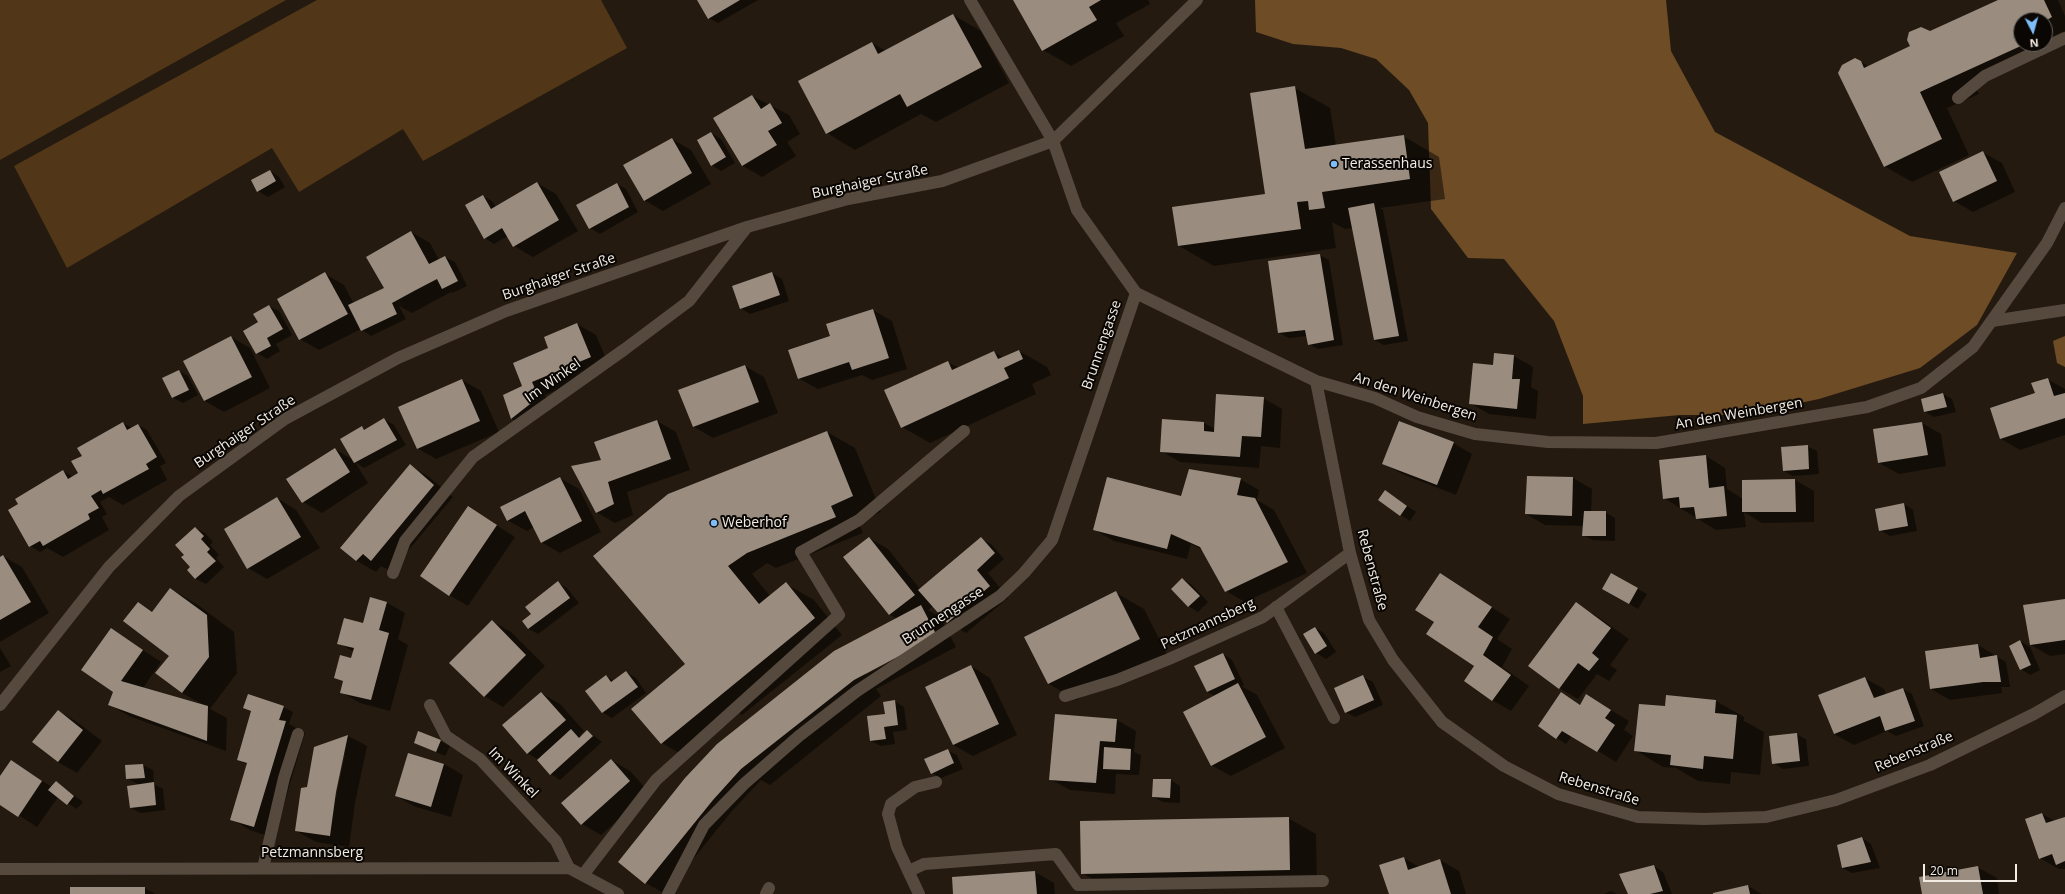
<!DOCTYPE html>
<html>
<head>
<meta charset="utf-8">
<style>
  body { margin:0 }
  #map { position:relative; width:2065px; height:894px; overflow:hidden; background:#241a0f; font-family:"Open Sans",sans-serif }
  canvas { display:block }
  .north { position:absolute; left:2013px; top:12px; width:40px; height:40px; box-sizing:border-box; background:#090603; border:1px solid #67625d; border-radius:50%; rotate:174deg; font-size:11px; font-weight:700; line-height:16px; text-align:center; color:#f3ece5 }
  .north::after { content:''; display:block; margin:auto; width:14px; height:18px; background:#7ebdf9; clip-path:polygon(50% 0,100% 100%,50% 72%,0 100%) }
  .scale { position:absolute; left:1923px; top:864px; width:94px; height:18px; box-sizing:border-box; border:2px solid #f3ece5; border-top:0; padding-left:5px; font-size:12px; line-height:14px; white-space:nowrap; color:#f3ece5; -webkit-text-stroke:3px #090603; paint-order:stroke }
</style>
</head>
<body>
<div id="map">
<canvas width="2065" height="894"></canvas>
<div class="north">N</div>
<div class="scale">20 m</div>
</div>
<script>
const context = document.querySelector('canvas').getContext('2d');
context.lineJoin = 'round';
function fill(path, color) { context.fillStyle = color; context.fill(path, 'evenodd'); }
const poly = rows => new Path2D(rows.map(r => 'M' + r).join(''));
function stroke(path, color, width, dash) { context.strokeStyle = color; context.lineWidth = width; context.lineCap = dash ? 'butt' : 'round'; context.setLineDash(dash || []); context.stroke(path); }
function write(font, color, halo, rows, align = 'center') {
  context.font = font + ' "Open Sans",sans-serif'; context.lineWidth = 4; context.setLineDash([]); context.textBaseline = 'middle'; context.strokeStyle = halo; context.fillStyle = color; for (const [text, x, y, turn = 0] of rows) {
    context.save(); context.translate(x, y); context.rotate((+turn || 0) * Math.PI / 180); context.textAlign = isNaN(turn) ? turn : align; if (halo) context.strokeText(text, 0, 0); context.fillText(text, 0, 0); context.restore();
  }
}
fill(poly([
  [0,0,286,0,0,160],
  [317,0,601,0,627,48,423,161,403,129,299,192,272,148,67,268,14,166]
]), '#513718');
fill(poly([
  [1255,0,1666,0,1671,51,1715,132,1910,236,2017,253,1977,325,1920,368,1819,399,1744,415,1680,415,1583,424,1583,396,1554,321,1504,259,1468,258,1431,209,1428,123,1409,90,1376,59,1341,48,1293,44,1256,32],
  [2065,336,2065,367,2057,363,2053,341]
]), '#6d4c26');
fill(poly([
  [698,0,758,0,718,23,709,18],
  [1014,0,1148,0,1150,4,1116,23,1124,36,1071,66,1043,50],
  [2000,0,2058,0,2065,16,2065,31,2045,40,2045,20,2021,20,2021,44,2037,44,2035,45,2042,56,1975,87,1979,94,1947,108,1969,155,1912,182,1884,166,1861,62,1869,67,1911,46,1930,32],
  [953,15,981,31,1009,83,936,122,921,114,855,150,827,133,872,43,886,51],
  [1295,88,1330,108,1336,146,1403,136,1439,157,1445,199,1380,208,1383,210,1408,341,1384,345,1374,340,1353,228,1345,229,1332,222,1336,248,1214,266,1179,246,1266,195],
  [752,96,789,115,800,134,787,142,796,156,762,177,743,166,715,118],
  [711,133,721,139,735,163,721,171,712,165],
  [672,139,691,150,711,184,663,211,644,200],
  [1982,152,2002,163,2015,192,1973,212,1954,201],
  [270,171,279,177,285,187,268,197,258,191],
  [537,183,556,194,578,231,533,257,514,246,508,236,494,244,485,238,483,196,492,201,496,207],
  [617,184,626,189,638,212,600,234,590,228],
  [411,232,430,243,439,260,445,257,455,262,467,286,452,293,451,292,412,313,399,306,406,319,371,336,361,329,319,350,300,339,278,299,325,274,344,285,354,304,385,288],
  [1320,255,1329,260,1343,345,1318,349,1309,344,1307,336,1289,338,1279,333],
  [772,273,782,279,789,301,750,314,741,308],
  [269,306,279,311,292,335,276,344,280,351,267,359,257,353,244,331,259,323],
  [873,310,892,321,907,369,872,380,862,375,818,389,798,378,831,337,827,325],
  [577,324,596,335,610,368,545,395,548,403,521,424,512,419,505,396,525,386,550,349],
  [231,337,250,348,270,388,224,412,205,401,184,361],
  [1019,351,1047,367,1051,375,1032,384,1036,394,930,443,902,427,947,362,959,368,994,352,1004,358],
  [1495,354,1514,356,1533,367,1531,387,1538,391,1536,419,1489,414,1470,403,1494,366],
  [745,366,764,377,778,413,713,438,694,427],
  [179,371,188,376,198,395,183,403,173,398,163,379],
  [2047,379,2065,389,2065,435,2020,450,2001,439],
  [462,380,481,391,499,432,436,459,417,448],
  [1943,394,1952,399,1956,412,1934,417,1925,412,1922,399],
  [1263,398,1282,409,1280,448,1261,446,1259,468,1180,462,1161,451,1163,420,1204,423,1215,429],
  [384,419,394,425,406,445,364,468,355,462,368,483,322,513,303,502,335,449,353,460,362,427,366,430],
  [657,421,676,432,690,470,627,492,633,515,615,523,596,512,602,461,595,443],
  [123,423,132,428,138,425,147,430,166,463,160,466,167,480,123,505,109,497,100,502,107,514,102,517,109,530,63,557,47,548,40,552,30,546,63,471,73,477,80,474,83,456],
  [1922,423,1941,434,1946,466,1899,474,1879,463],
  [827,432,855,448,881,512,858,522,863,533,776,568,767,563,752,574,770,596,786,584,814,600,842,635,742,715,734,710,681,754,662,743,686,665,595,556],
  [1453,443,1472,454,1456,495,1402,474,1383,463],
  [1807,446,1817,451,1819,474,1793,476,1784,471],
  [1706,456,1725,468,1727,489,1743,499,1795,480,1814,491,1814,522,1762,523,1744,512,1746,527,1716,530,1664,498],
  [410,466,429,477,453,497,391,571,381,566,376,572,357,561,341,548],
  [560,478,579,489,601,532,560,553,541,542,534,527,527,531,507,520],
  [1573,478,1592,489,1591,512,1605,512,1615,518,1615,541,1593,540,1583,535,1584,526,1545,525,1526,514],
  [1240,479,1259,490,1257,500,1274,510,1307,573,1245,602,1226,591,1202,550,1191,544,1187,559,1114,541,1095,530,1182,497],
  [1385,491,1416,512,1410,521,1379,500],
  [277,498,296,510,320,548,267,579,248,568],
  [1904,504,1913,510,1917,531,1890,536,1880,530],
  [468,507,515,537,468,606,449,595],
  [195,528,205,533,213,542,210,545,219,555,216,558,224,567,206,584,196,579,188,570,191,567,185,555],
  [869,538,888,549,920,589,981,539,991,544,1004,559,988,573,1008,598,966,633,947,622,933,606,928,610,940,617,956,647,876,689,881,696,770,785,761,780,732,811,665,894,646,883,619,861,897,619,889,614],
  [942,635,866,675,866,672],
  [3,556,22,567,49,613,0,642,0,558],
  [1440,574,1510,619,1497,639,1512,649,1502,667,1529,686,1511,711,1492,700,1476,666,1435,622],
  [1611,574,1647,594,1638,609,1603,589],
  [1183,579,1192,585,1208,602,1198,612,1188,606],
  [558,583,567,588,579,603,538,634,529,629,523,621,532,614],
  [171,589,198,605,234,632,237,673,210,709,227,718,226,751,129,716,110,705,114,692,111,629,161,662,143,688,205,706,182,693,170,655,139,603,153,612],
  [1116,593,1144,609,1167,655,1076,700,1049,684],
  [2065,600,2065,654,2050,656,2031,645],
  [386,602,405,613,398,639,408,645,390,711,360,703,341,692,344,682,335,677,352,659,354,652,339,643,363,624],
  [1576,604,1595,615,1629,639,1610,665,1617,670,1609,681,1597,674,1578,699,1559,688],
  [492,621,511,632,545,666,503,707,484,696],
  [1315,628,1324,633,1336,652,1326,659,1316,653,1304,634],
  [2020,641,2030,647,2040,670,2030,675,2021,669],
  [1978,645,2006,662,2010,687,2001,687,2002,693,1950,700,1931,689],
  [0,648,11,666,0,672],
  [1223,654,1232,660,1244,685,1241,686,1257,695,1285,748,1231,776,1211,765,1215,696,1207,692],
  [971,666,990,678,1017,735,973,756,953,745],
  [626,672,636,678,646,693,612,718,602,712,606,676,614,681],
  [1363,677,1373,682,1383,705,1355,717,1346,712],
  [1864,678,1884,689,1886,695,1903,689,1912,694,1924,726,1896,736,1887,731,1854,745,1834,734],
  [541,693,560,704,584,731,580,735,582,737,588,731,602,742,560,780,551,774,539,760,527,753],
  [1562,693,1580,705,1586,695,1629,721,1624,730,1633,736,1616,762,1572,735,1566,744,1539,726],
  [1667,696,1716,701,1744,717,1744,721,1764,732,1760,775,1731,772,1730,784,1698,781,1676,768,1663,767,1635,750,1666,707],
  [894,701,904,707,907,730,893,732,895,744,881,746,871,741,868,717,886,715],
  [283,707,293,712,289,724,305,733,274,838,250,830,231,819,248,765,238,760,252,712,244,708],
  [58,711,77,722,102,741,77,773,58,762],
  [1117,720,1136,731,1134,752,1141,755,1139,775,1116,774,1115,794,1070,790,1050,779],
  [1796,734,1806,739,1809,766,1783,769,1773,763],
  [348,736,367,746,355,803,349,847,316,842,296,831,308,788,315,747],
  [343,754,345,754,336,797,334,796],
  [440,741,450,746,445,756,415,743],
  [947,750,957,755,963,769,941,778,932,773],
  [611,760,630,771,649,792,601,835,582,824],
  [11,761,52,787,56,782,83,802,77,809,58,797,37,827,0,803,0,777],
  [444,764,463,775,451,817,416,807,396,796],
  [143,765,153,770,154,784,163,789,165,810,141,813,131,808,139,785,127,778,126,766],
  [1171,780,1180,786,1180,803,1163,802,1153,797],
  [2042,814,2055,821,2065,818,2065,869,2059,869,2040,858],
  [1288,818,1316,834,1317,885,1110,889,1082,873],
  [1862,838,1871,844,1880,868,1852,873,1842,868],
  [1404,858,1419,867,1440,860,1459,871,1466,894,1390,894],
  [1654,866,1663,872,1672,894,1629,894],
  [1977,867,1997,878,1999,894,1923,894],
  [1035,872,1054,883,1055,894,955,894],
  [1748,886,1762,894,1715,894],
  [145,888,155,894,71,894],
  [1611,891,1617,894,1604,894]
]), '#0007');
fill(poly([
  [697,0,740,0,708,19],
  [1013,0,1101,0,1089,7,1097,20,1042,51],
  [1998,0,2044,0,2052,17,2045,21,2021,20,2021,32,2017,34,2023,45,1920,92,1942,139,1884,167,1838,73,1842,65,1855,58,1861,61,1864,68,1910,46,1907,40,1909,32,1921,27,1930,31],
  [953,14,982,67,907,107,900,94,826,134,798,81,872,42,878,54],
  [1295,86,1305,149,1404,135,1410,179,1322,192,1325,208,1309,210,1308,201,1297,202,1301,229,1178,246,1172,207,1265,194,1250,93],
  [752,95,761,109,770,103,782,123,768,131,777,145,742,166,713,118],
  [711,132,726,157,711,166,697,140],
  [672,138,692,173,644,201,623,165],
  [1983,151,1997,181,1953,202,1939,172],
  [270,170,276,181,257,192,251,180],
  [537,182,559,220,513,247,502,228,484,239,465,205,483,195,491,209],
  [617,183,629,207,589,229,576,205],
  [1374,203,1399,336,1374,340,1348,208],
  [411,231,429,264,445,256,458,281,442,289,437,279,414,291,392,303,397,314,361,331,348,305,384,288,366,257],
  [1320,254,1334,340,1308,345,1305,330,1278,333,1268,261],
  [325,272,348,314,299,340,277,299],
  [772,272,780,295,740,309,732,286],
  [269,305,283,329,267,338,271,346,256,354,243,331,258,322,253,314],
  [873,309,889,358,852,370,849,362,798,379,788,350,830,336,826,324],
  [577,323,591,357,532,382,539,397,511,419,503,395,522,386,513,363,548,348,544,337],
  [231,336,252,377,204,401,183,361],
  [1019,350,1023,359,1004,368,1009,378,901,428,884,390,948,361,952,370,994,351,998,359],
  [1494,353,1514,355,1512,379,1520,379,1517,409,1469,404,1473,363,1493,365],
  [745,365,759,402,693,427,678,390],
  [179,370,189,390,172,398,162,378],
  [2048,378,2054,396,2065,393,2065,418,2000,439,1990,408,2035,393,2031,383],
  [462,379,480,421,417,449,398,407],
  [1943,393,1947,407,1924,412,1921,399],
  [1216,394,1264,397,1261,437,1242,436,1240,457,1160,452,1162,419,1204,422,1204,431,1214,432],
  [384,418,397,440,354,463,340,439,362,426,364,430],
  [657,420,671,459,608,482,614,504,596,513,571,466,601,460,594,442],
  [1399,421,1454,442,1437,485,1382,464],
  [123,422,127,430,138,424,157,457,146,464,149,469,103,494,101,490,91,496,99,508,88,514,90,519,43,546,40,541,29,547,8,510,18,504,15,499,63,470,68,479,78,473,71,461,82,456,77,448],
  [1922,422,1928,455,1878,463,1873,429],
  [827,431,853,496,831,506,836,517,747,553,728,566,759,604,786,582,815,618,661,744,631,709,685,664,593,556,668,494],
  [1808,445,1809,469,1783,471,1781,447],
  [335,448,350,472,302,503,286,479],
  [1706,455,1709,488,1724,486,1727,516,1696,519,1694,507,1680,508,1679,497,1663,499,1659,460],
  [410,464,434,485,371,561,363,554,356,561,340,548],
  [1189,469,1241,478,1237,495,1255,498,1288,562,1225,592,1200,547,1171,534,1167,549,1093,530,1107,477,1181,496],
  [1527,476,1573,477,1572,516,1525,514],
  [560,477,582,521,541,543,525,511,507,521,500,507],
  [1795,479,1796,512,1742,512,1742,480],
  [1385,490,1407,506,1400,516,1378,500],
  [277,497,301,537,247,569,224,529],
  [1904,503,1908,526,1879,531,1875,509],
  [468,506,497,525,449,596,420,576],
  [1584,511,1606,511,1606,536,1582,536],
  [195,527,204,536,201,539,210,549,207,552,216,561,195,579,187,570,190,567,181,557,184,555,175,545],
  [869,537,915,595,889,615,843,557],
  [981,537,995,553,977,570,990,586,947,623,918,590],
  [3,555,31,602,0,620,0,557],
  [1440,573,1492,607,1478,627,1493,637,1483,655,1511,675,1492,701,1464,681,1474,666,1426,634,1434,622,1415,610],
  [1611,573,1638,588,1629,604,1602,589],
  [1182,578,1200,596,1188,607,1171,589],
  [558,581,570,598,528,629,522,621,531,614,525,607],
  [170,588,207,615,209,657,182,693,155,673,169,656,123,621,138,602,152,612],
  [1116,591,1140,639,1048,684,1024,637],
  [370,597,387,602,379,630,389,633,371,700,340,693,343,681,334,678,340,655,351,658,354,648,337,644,344,618,363,623],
  [2065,599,2065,640,2030,645,2023,605],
  [1576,602,1611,628,1592,653,1599,659,1589,671,1578,663,1559,689,1528,666],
  [921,605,937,636,854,680,741,769,713,800,645,884,618,862,685,778,717,744,834,651],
  [492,620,526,655,484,697,449,663],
  [1315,627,1327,646,1315,654,1303,634],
  [111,628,143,650,121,681,208,706,207,741,108,705,113,692,81,670],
  [2020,640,2031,665,2020,670,2009,646],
  [1978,644,1980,658,1997,655,2001,682,1983,682,1930,689,1925,651],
  [1223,653,1235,679,1207,692,1194,666],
  [971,665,999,724,953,745,925,687],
  [626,671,638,687,602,713,585,691,606,675,611,682],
  [1363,675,1374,700,1345,713,1334,688],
  [1865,677,1874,698,1903,688,1915,721,1885,731,1880,716,1834,734,1818,695],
  [1238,683,1266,737,1211,766,1183,712],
  [541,692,566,720,527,754,502,725],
  [1561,692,1580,705,1586,694,1611,710,1605,718,1615,725,1597,752,1562,731,1556,739,1538,726],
  [248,694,284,706,279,720,286,721,254,827,230,820,247,763,237,760,251,711,243,708],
  [1666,695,1716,700,1715,713,1737,715,1733,759,1704,756,1703,769,1670,765,1671,755,1634,751,1639,704,1665,706],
  [895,700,898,725,884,727,886,739,870,741,867,716,885,714,883,702],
  [58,710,83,730,58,762,32,742],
  [1055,714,1117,719,1115,742,1100,741,1096,783,1049,780],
  [571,729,579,738,587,730,593,736,550,775,537,760],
  [418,731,441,740,436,752,414,743],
  [1797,733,1800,761,1772,764,1769,736],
  [348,735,336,792,330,836,295,831,301,788,307,787,314,747],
  [1104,747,1131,749,1130,770,1103,769],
  [948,749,954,763,931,774,924,759],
  [408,753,444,764,431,807,395,796],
  [611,759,630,781,581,825,561,803],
  [11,760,42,781,18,817,0,805,0,776],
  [143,764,145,778,126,779,125,765],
  [1153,779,1171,779,1170,798,1152,797],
  [56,781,74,796,67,805,48,790],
  [154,782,156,805,130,808,127,786],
  [2042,813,2046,823,2065,817,2065,861,2056,865,2052,854,2039,859,2025,819],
  [1289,817,1290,870,1081,874,1080,821],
  [1862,837,1871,862,1842,868,1837,845],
  [1404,857,1408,870,1440,859,1451,894,1389,894,1379,865],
  [1654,865,1663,891,1650,894,1628,894,1619,874],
  [1978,866,1983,894,1922,894,1919,877],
  [1035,871,1037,894,953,894,952,877],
  [1748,885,1750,894,1713,894,1713,893],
  [70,887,145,887,145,894,70,894]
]), '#9a8d80');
stroke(poly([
  [970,0,1053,141],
  [1958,98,1985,76,2065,38],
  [1992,321,2065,310],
  [1276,607,1334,718],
  [263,868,284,778,298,734],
  [909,871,924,864,1056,854,1078,885,1323,881],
  [583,875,656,780,839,615,801,552,859,520,964,431],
  [766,894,769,888]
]), '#564a3f', 12);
stroke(poly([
  [1053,141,1077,210,1136,293,1316,381,1375,398,1417,417,1475,434,1548,442,1656,443,1867,407,1921,388,1973,347,2047,243,2065,208],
  [1316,381,1350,553,1369,620,1393,660,1442,722,1504,766,1558,794,1638,817,1704,819,1766,817,1836,800,1930,765,2034,714,2065,696],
  [393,573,405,541,473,457,625,349,689,301,747,227],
  [1065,696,1117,680,1169,659,1263,617,1350,553],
  [0,705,109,567,179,496,285,419,398,358,506,311,747,227,848,199,942,181,1053,141,1197,0],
  [430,705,446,736,480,759,556,841,569,868],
  [668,894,704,825,744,784,799,736,857,691,1000,596,1024,573,1052,540,1136,293],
  [919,894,897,847,888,814,891,804,915,787,936,782]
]), '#564a3f', 12);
stroke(poly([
  [0,869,569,868,618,894]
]), '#564a3f', 12);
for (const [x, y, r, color] of [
  [1334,164,4,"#7ebdf9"],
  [714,523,4,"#7ebdf9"]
]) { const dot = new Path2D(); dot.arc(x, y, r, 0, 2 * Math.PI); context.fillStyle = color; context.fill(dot); stroke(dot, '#090603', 1.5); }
write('14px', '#f3ece5', '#090603', [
  ["Terassenhaus",1342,164],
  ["Weberhof",722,523]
], 'left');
write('14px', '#f3ece5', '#090603', [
  ["Burghaiger Straße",870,182,-12],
  ["Burghaiger Straße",559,277,-19],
  ["Brunnengasse",1102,345,-71],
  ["Im Winkel",553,381,-35],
  ["An den Weinbergen",1415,397,18],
  ["An den Weinbergen",1739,414,-10],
  ["Burghaiger Straße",245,432,-34],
  ["Rebenstraße",1372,570,75],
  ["Brunnengasse",943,616,-33],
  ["Petzmannsberg",1208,624,-25],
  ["Rebenstraße",1914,752,-23],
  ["Im Winkel",513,773,46],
  ["Rebenstraße",1599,789,17],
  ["Petzmannsberg",312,853]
]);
</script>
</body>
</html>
